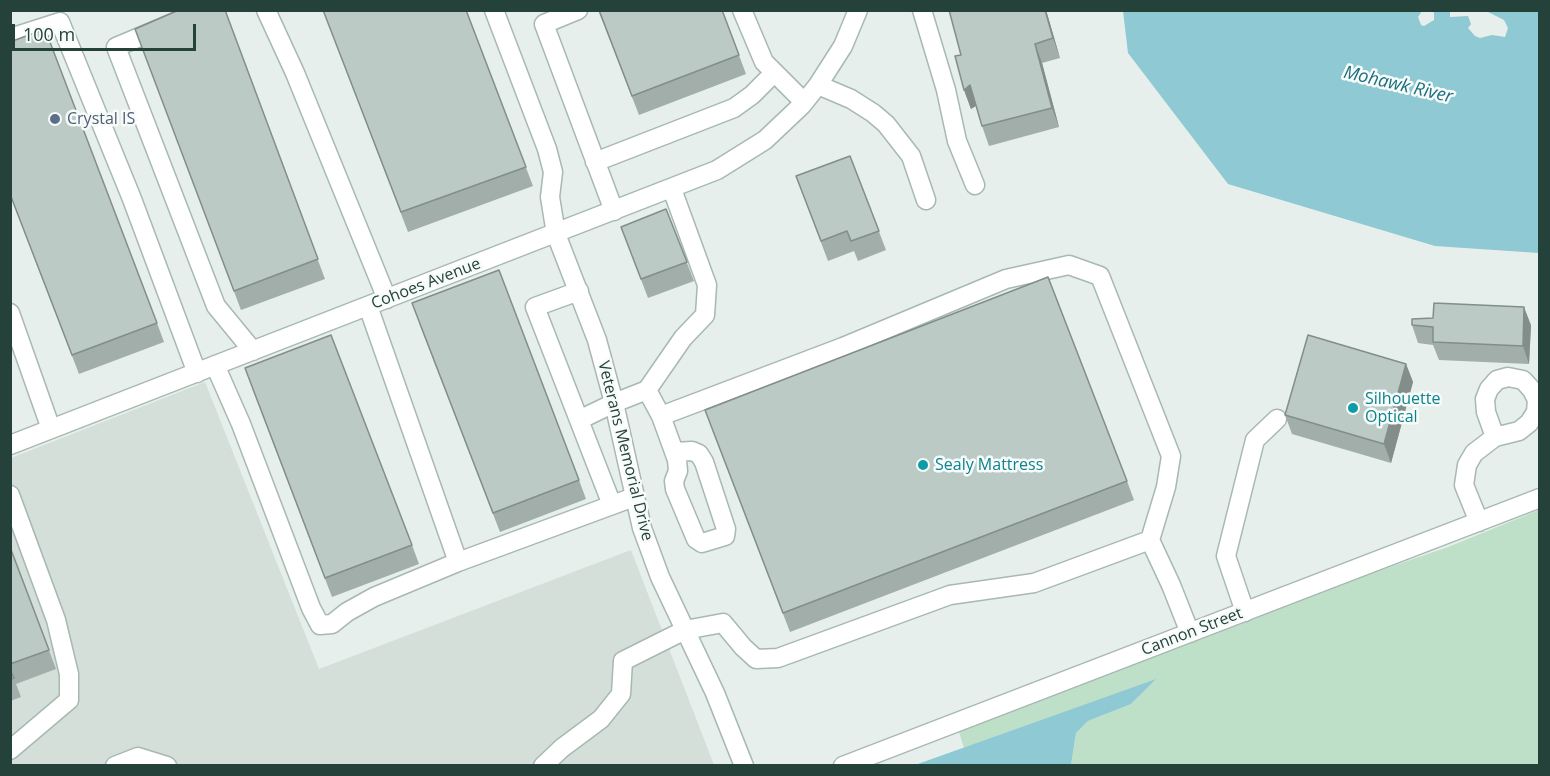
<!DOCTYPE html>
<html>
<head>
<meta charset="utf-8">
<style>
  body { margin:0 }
  #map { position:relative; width:1550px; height:776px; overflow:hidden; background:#e6efeb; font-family:"Open Sans",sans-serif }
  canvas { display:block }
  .frame { position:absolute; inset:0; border:12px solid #24423a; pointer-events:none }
  .scale { position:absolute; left:12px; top:24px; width:184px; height:27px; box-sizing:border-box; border:3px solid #24423a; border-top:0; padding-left:8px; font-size:18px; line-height:21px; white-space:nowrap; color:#24423a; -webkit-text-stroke:4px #f7fbf9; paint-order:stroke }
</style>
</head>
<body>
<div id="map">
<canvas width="1550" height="776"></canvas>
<div class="frame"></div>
<div class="scale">100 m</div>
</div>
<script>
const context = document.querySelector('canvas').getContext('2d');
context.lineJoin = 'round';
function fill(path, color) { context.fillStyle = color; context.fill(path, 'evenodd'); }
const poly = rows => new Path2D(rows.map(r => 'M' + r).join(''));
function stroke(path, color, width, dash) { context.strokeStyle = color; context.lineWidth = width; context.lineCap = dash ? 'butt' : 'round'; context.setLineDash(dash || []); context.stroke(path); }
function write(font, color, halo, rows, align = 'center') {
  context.font = font + ' "Open Sans",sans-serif'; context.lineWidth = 5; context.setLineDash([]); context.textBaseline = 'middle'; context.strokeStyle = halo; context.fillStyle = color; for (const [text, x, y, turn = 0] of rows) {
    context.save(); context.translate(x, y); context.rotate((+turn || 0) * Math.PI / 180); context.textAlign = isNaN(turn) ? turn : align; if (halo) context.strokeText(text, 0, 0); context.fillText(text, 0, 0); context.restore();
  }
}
fill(poly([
  [205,382,319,669,631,550,714,765,11,766,11,458]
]), '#d4dfda');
fill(poly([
  [1539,510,1539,765,1071,765,1076,733,1088,721,1131,704,1154,680,964,748,959,732,1259,612,1448,547]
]), '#bfe0c8');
fill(poly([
  [1123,11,1422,11,1418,17,1421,25,1424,26,1434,20,1434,13,1432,11,1450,11,1450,17,1468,16,1471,24,1468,28,1475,36,1480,38,1492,35,1505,37,1508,28,1504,20,1486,11,1539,11,1539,253,1435,246,1228,184,1128,53],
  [1156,679,1131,704,1088,721,1076,733,1071,765,915,765]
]), '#8ec9d4');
const minor = poly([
  [204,10,116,47,216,306,253,351],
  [266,10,295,73,387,299],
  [494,10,547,149,553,172,550,197,556,234,597,340,614,403,642,528,660,577,715,693,744,766],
  [578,10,544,24,614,211],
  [742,10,764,62,804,102],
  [922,10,946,90,957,141,975,185],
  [10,38,60,22,132,199,197,373],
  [818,85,851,99,873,113,886,124,911,156,926,200],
  [595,162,734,108,752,95,774,73],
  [579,291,535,307,612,505],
  [368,306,458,562],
  [10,313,51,429],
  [215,365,241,424,311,608,320,625,332,624,347,612,374,597,458,562,634,497],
  [647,390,683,338,705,315,707,285,672,189],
  [661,416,677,460,678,471,674,481,675,489,696,539,702,543,725,536,726,529,704,462,699,454,692,451,674,452],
  [579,420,614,403,647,390,661,416,843,347,1006,279,1069,265,1100,276,1171,456,1166,487,1150,540],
  [10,445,717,170,765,140,802,105,818,85,843,46,858,10],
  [10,495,56,620,69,674,69,700,10,750],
  [1479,522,1464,485,1467,465,1474,453,1495,437,1519,431,1529,423,1536,412,1537,400,1532,390,1523,380,1508,377,1497,380,1489,389,1485,399,1486,412,1495,437],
  [1245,612,1226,556,1255,440,1277,419],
  [115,766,138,757,167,766],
  [543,766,562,748,601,719,621,694,623,661,685,630,723,623,743,647,756,659,778,658,950,595,1034,583,1150,540,1171,585,1190,633],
  [843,766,1540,498]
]);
stroke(minor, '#a8b8b2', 21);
stroke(minor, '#fff', 18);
fill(poly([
  [225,10,325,279,241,310,135,29],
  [323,10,466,10,533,186,408,232],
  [598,10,722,10,746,74,639,115],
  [1046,10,1060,58,1042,63,1059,127,989,146,982,126,976,106,971,109,964,90,961,55],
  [850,156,886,250,858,261,854,251,828,261,796,176],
  [10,195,157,323,164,342,79,374],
  [666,209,694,281,648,298,621,227],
  [419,323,579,480,586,499,500,532],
  [1412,325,1531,325,1529,364,1439,360,1433,345,1418,343],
  [1406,364,1413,382,1391,463,1292,434,1285,415],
  [252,388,412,545,419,564,332,597],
  [712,429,1127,481,1134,500,790,632],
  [10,547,56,669,16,684,21,697,10,701]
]), '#a1aea9');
fill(poly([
  [1045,10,1046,10,1060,58,1053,38],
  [1035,44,1042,63,1059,127,1052,108],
  [970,85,977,105,971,109,964,90],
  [1524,307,1531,325,1529,364,1523,346],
  [1406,364,1413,382,1391,463,1384,444]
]), '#838d89');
const building = poly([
  [179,10,225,10,318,259,234,291,135,29,179,10],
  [323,10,466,10,526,167,401,212,323,10],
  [599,10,722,10,739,55,632,96,599,10],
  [949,10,1045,10,1053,38,1035,44,1052,108,982,126,970,85,964,90,955,56,961,55,949,10],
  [45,29,157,323,72,355,10,194,10,42,45,29],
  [850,156,879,231,851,241,847,231,821,241,796,176,850,156],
  [666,209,687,262,641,279,621,227,666,209],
  [499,270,579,480,493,513,412,303,499,270],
  [1048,277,1127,481,783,613,705,410,1048,277],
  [1434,303,1524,307,1523,346,1433,342,1433,327,1412,325,1412,319,1433,318,1434,303],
  [331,335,412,545,325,578,245,368,331,335],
  [1308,335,1406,364,1384,444,1285,415,1308,335],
  [10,547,49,650,10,664,10,547],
  [10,670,14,678,10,679,10,670]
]);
fill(building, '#bbcac4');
stroke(building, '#838d89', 1.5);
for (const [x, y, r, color] of [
  [55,119,6,"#5c6f8a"],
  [1353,408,6,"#0f9aa8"],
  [923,465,6,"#0f9aa8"]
]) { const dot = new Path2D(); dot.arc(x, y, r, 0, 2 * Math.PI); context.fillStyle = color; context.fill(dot); stroke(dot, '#f7fbf9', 2); }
write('16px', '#4e5e75', '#f7fbf9', [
  ["Crystal IS",67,119]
], 'left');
write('16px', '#24423a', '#f7fbf9', [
  ["Cohoes Avenue",426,284,-21],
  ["Veterans Memorial Drive",625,451,76],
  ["Cannon Street",1192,632,-21]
]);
write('16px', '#0d838f', '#f7fbf9', [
  ["Silhouette",1365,399],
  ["Optical",1365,417],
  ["Sealy Mattress",935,465]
], 'left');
write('italic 18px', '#1c6f80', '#f7fbf9', [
  ["Mohawk River",1398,85,13]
]);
</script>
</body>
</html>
